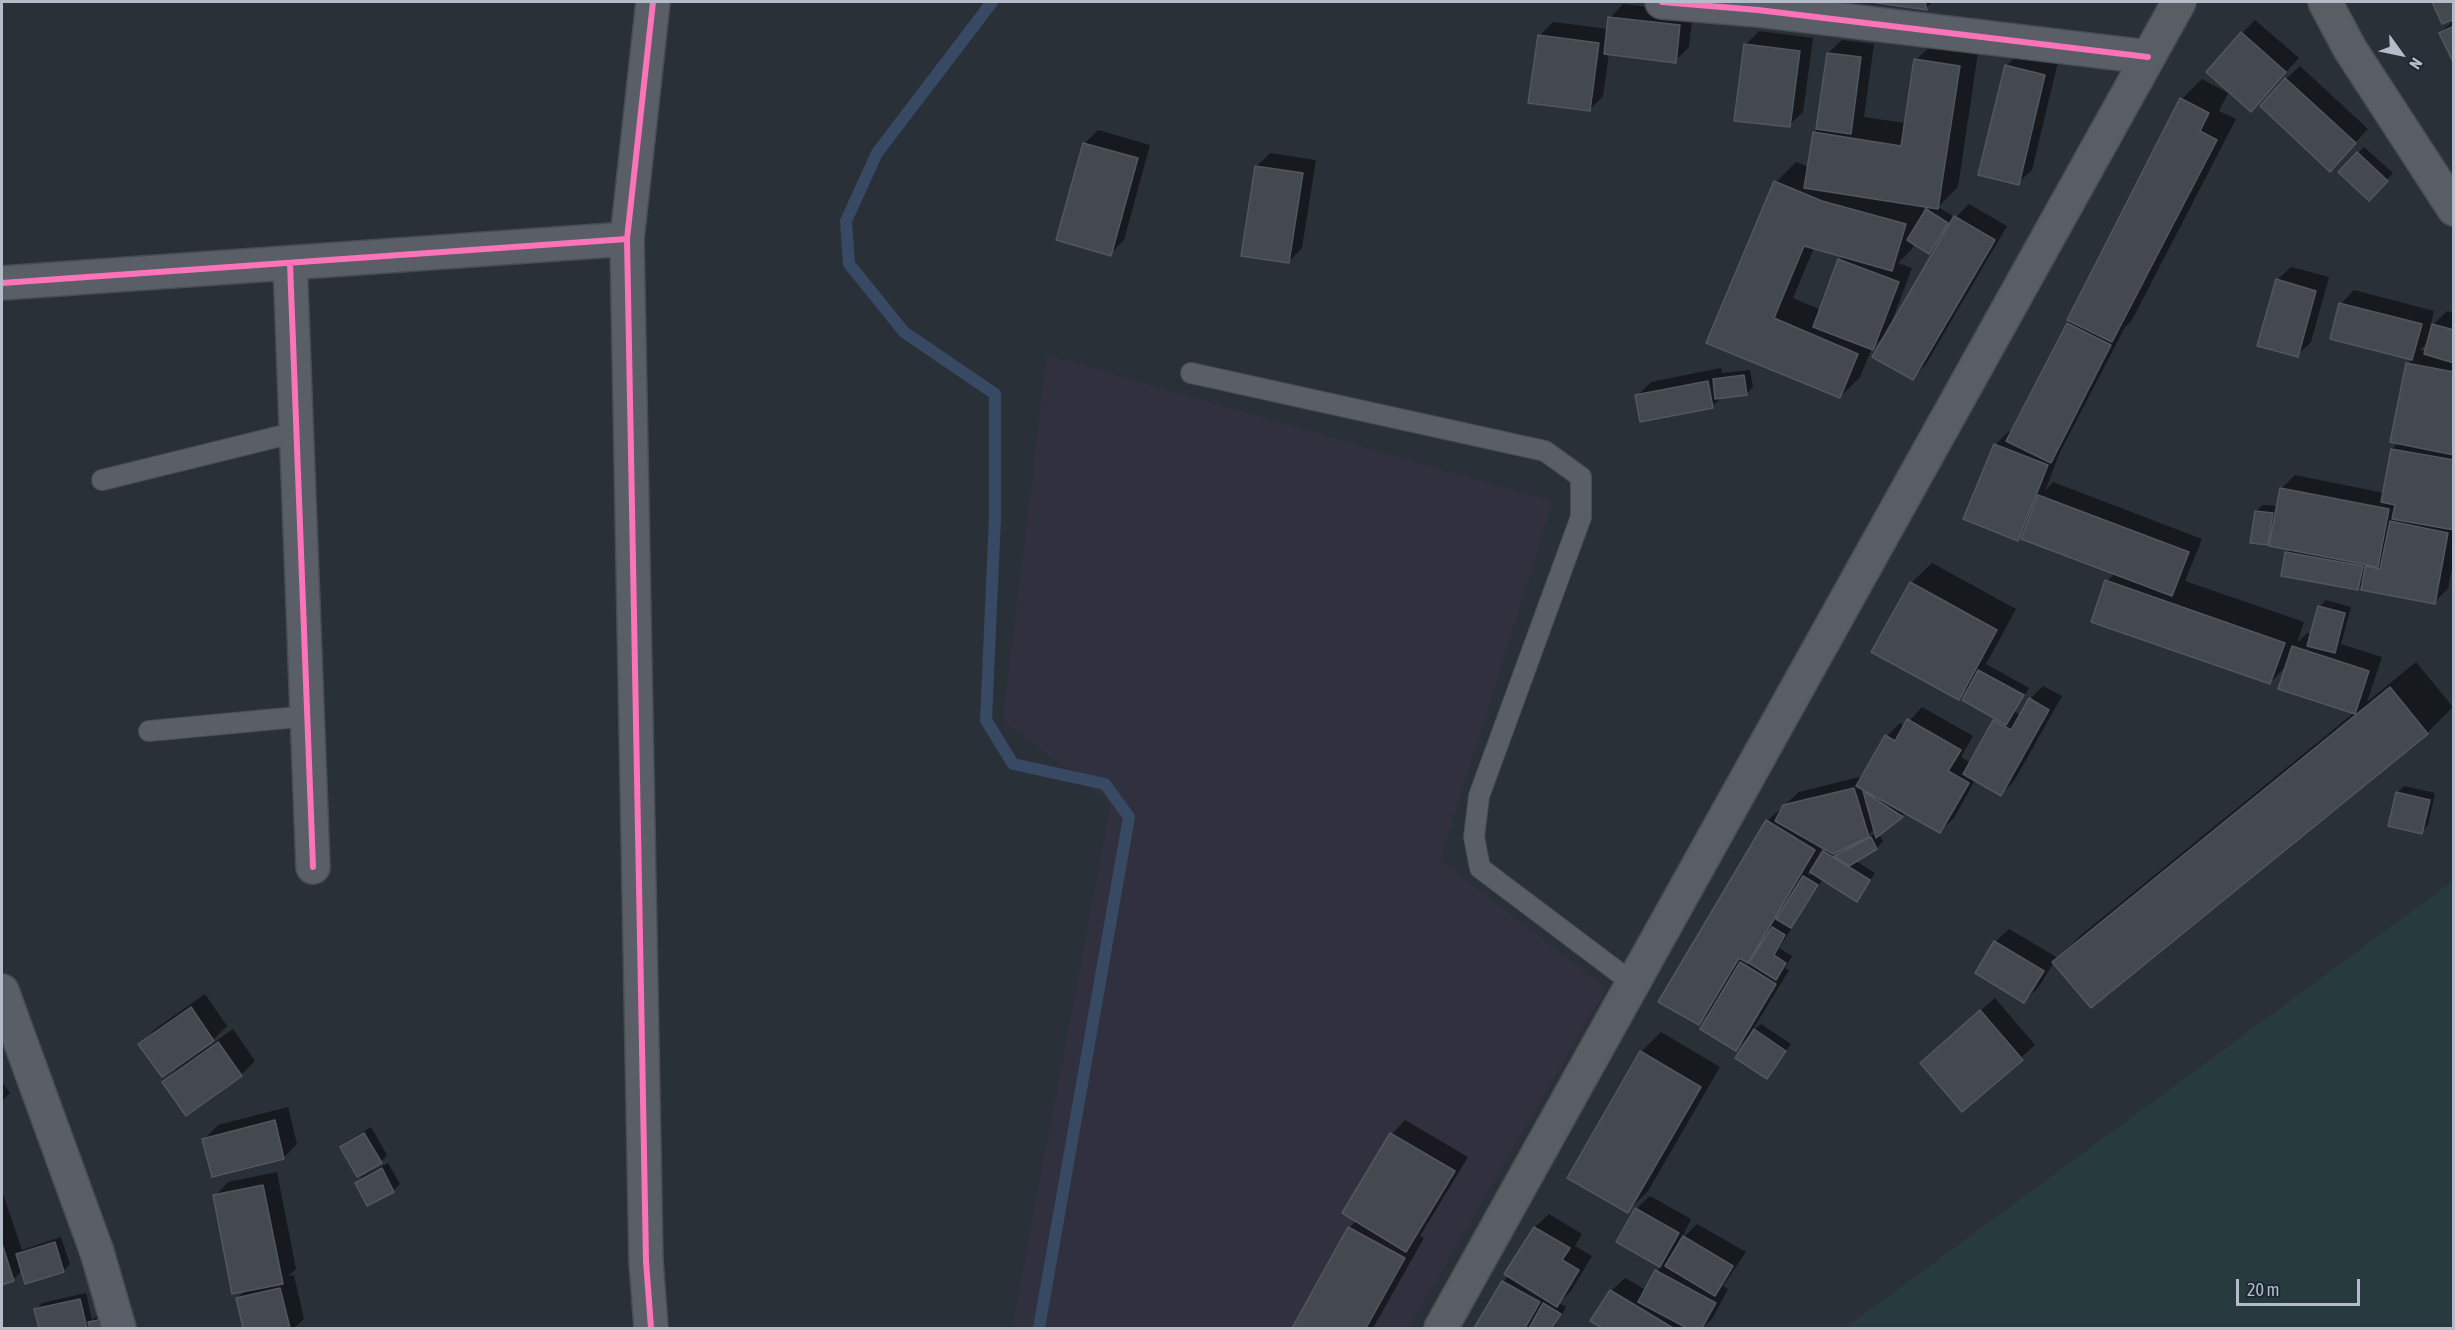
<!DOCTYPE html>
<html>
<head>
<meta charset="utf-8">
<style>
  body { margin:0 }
  #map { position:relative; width:2455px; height:1330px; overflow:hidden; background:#2a3038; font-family:"Asap Condensed",sans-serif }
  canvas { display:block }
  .frame { position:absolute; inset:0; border:3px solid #b4bcc9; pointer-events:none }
  .north { position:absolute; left:2371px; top:24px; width:60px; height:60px; -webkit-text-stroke:4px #1d2633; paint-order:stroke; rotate:123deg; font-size:16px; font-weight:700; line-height:24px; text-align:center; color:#b4bcc9 }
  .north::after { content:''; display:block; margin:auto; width:21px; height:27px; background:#b4bcc9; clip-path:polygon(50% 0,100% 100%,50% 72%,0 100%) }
  .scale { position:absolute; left:2236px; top:1279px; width:124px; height:27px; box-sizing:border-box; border:3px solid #b4bcc9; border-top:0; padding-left:8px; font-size:18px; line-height:21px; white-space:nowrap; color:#b4bcc9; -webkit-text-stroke:4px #1d2633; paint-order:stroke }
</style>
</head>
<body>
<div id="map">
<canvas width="2455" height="1330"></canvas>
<div class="frame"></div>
<div class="north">N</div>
<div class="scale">20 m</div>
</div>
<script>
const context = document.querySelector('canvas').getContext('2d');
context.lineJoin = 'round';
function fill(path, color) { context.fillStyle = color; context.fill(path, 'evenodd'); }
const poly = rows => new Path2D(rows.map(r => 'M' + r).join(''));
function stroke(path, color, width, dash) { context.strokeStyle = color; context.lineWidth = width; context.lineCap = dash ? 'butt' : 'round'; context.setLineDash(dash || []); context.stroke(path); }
fill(poly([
  [1047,355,1553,502,1440,860,1606,988,1409,1328,1012,1328,1111,803,1003,720]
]), '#31303e');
fill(poly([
  [2453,881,2453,1328,1845,1328]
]), '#273a3e');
fill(poly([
  [1881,2,1933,2,1926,8],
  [1623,4,1693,12,1689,47,1675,61,1609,53,1603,96,1590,109,1539,36,1553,22,1608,29,1610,18],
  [2255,20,2299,58,2251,110,2242,33],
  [2454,20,2454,60,2440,33],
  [1759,31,1813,38,1803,112,1789,125,1745,45],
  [1842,40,1874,44,1864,117,1905,123,1916,60,1936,40,1979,46,1958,187,1938,207,1953,216,1951,222,1969,204,2007,226,1926,364,1913,378,1884,337,1872,348,1860,377,1840,397,1708,342,1776,182,1796,162,1809,167,1814,133,1818,129,1828,53],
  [1925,205,1931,206,1921,219],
  [1946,228,1948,229,1892,326,1890,326,1912,268,1898,263,1912,249,1914,243,1929,252],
  [1814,248,1843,256,1839,260,1821,310,1793,298],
  [2020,53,2058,62,2032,170,2018,183,2006,66],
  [2300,66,2368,129,2343,156,2286,79],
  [2202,79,2228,93,2219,111,2236,119,2132,320,2122,331,2123,331,2060,452,2045,491,2053,482,2202,539,2185,581,2304,622,2297,643,2307,633,2311,634,2319,607,2326,600,2351,607,2341,644,2382,657,2367,702,2416,662,2453,707,2427,733,2054,962,2038,988,2024,1001,1995,942,2009,929,2058,958,2080,936,2355,712,2287,665,2270,683,2107,581,2115,573,2026,530,2017,539,1995,445,2009,431,2012,432,2182,99],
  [1098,130,1150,145,1124,240,1110,254,1084,144],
  [2364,147,2393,173,2369,199,2340,172],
  [1270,153,1316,160,1302,248,1288,262,1256,167],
  [2291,267,2329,277,2311,342,2297,355,2277,280],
  [2354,290,2434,311,2430,328,2447,311,2454,313,2454,558,2448,589,2434,602,2364,583,2357,589,2287,553,2291,549,2252,542,2256,511,2263,505,2278,506,2281,489,2295,475,2384,493,2392,449,2399,442,2408,364,2413,359,2332,338,2341,304],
  [2428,342,2426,351,2420,350],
  [1721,368,1722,373,1750,370,1753,387,1746,394,1722,397,1712,406,1637,396,1651,382],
  [1932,563,2016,609,1986,664,2029,688,2015,712,2021,715,2030,699,2043,686,2062,696,2014,781,2001,794,1975,780,1954,818,1940,831,1906,812,1879,834,1883,841,1877,848,1854,860,1875,873,1857,900,1823,879,1779,948,1792,956,1785,968,1789,970,1752,1031,1761,1024,1791,1044,1767,1077,1750,1036,1736,1049,1711,1011,1699,1024,1767,821,1799,792,1863,776,1887,736,1900,723,1905,726,1922,707,1973,736,1961,757,1971,763,1997,718,1970,686,1958,698,1911,583],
  [1875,829,1876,833,1868,837,1867,836],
  [1823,847,1827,849,1810,875,1808,873],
  [2404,786,2435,793,2428,825,2421,832,2390,824,2398,792],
  [205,994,227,1026,213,1040,162,1075,140,1044,154,1030],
  [1995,998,2035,1045,1962,1110,1935,1050],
  [233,1029,255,1061,241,1075,164,1082,177,1069],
  [1661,1032,1720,1067,1648,1191,1627,1212,1641,1052],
  [2,1082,10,1093,2,1101],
  [288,1107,297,1144,284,1157,213,1175,204,1139,218,1125],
  [1405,1120,1468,1157,1420,1236,1424,1238,1373,1328,1294,1328,1349,1228,1357,1220,1344,1213,1392,1134],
  [371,1127,387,1155,381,1162,342,1147,348,1141],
  [388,1163,400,1184,393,1191,357,1183,363,1176],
  [277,1172,296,1269,288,1276,294,1275,304,1319,294,1328,244,1328,237,1298,246,1290,215,1196,228,1182],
  [2,1191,22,1250,61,1237,70,1264,63,1271,22,1270,13,1280,2,1284],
  [1650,1196,1691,1219,1681,1240,1697,1224,1746,1252,1723,1286,1728,1289,1712,1319,1702,1328,1605,1328,1592,1321,1611,1291,1625,1278,1646,1290,1661,1266,1618,1241,1636,1209],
  [1549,1214,1582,1234,1575,1246,1592,1256,1571,1291,1559,1303,1566,1307,1554,1328,1476,1328,1503,1282,1509,1275,1506,1273,1535,1227],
  [86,1293,92,1320,97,1316,115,1312,118,1328,40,1328,36,1310,42,1303]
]), '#0007');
stroke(poly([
  [992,2,877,153,846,221,849,264,904,332,995,394,995,517,986,720,1013,764,1105,784,1129,817,1039,1328]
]), '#384963', 12);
const building = poly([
  [1871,2,1925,2,1927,10,1871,2],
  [2432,2,2454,2,2454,19,2442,24,2432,2],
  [1608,17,1680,25,1676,63,1604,54,1608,17],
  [2454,26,2454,64,2439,33,2454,26],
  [2241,32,2286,72,2251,112,2206,72,2241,32],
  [1538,35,1599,43,1590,111,1528,103,1538,35],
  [1744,44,1800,51,1790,127,1734,121,1744,44],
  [1827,53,1861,57,1851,134,1816,129,1827,53],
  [1914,59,1960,66,1938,209,1804,188,1813,132,1901,146,1914,59],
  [2005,65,2045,75,2019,185,1978,175,2005,65],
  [2285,78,2356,143,2330,172,2260,106,2285,78],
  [2180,98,2209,113,2200,131,2217,140,2112,342,2067,320,2180,98],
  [1083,143,1138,158,1111,256,1056,240,1083,143],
  [2357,152,2388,181,2369,201,2338,172,2357,152],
  [1255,166,1303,173,1289,263,1241,256,1255,166],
  [1774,181,1822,201,1906,224,1892,271,1804,246,1774,318,1858,354,1840,398,1706,343,1774,181],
  [1926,209,1948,223,1929,254,1907,240,1926,209],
  [1954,216,1995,240,1913,380,1872,357,1954,216],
  [1838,259,1899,282,1873,350,1813,327,1838,259],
  [2276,279,2316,291,2298,357,2257,346,2276,279],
  [2339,303,2422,324,2412,360,2330,339,2339,303],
  [2067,323,2111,345,2051,463,2006,441,2067,323],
  [2432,324,2454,330,2454,363,2424,354,2432,324],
  [2406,363,2454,372,2454,455,2390,442,2406,363],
  [1744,375,1747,395,1715,399,1713,379,1744,375],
  [1708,381,1713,408,1640,422,1635,395,1708,381],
  [1994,444,2048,465,2018,541,1963,519,1994,444],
  [2391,449,2454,460,2454,530,2392,519,2395,505,2381,502,2391,449],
  [2280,488,2389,509,2378,567,2269,546,2280,488],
  [2038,495,2189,552,2172,596,2021,539,2038,495],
  [2255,511,2273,513,2268,545,2250,543,2255,511],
  [2390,521,2448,533,2435,604,2361,590,2365,566,2380,569,2390,521],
  [2285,552,2363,566,2358,590,2281,576,2285,552],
  [2105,580,2285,643,2270,684,2091,622,2105,580],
  [1910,582,1997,630,1959,700,1871,652,1910,582],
  [2318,606,2345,613,2335,653,2307,646,2318,606],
  [2292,646,2369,671,2355,714,2278,689,2292,646],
  [1978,670,2024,695,2006,725,1962,700,1978,670],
  [2390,687,2428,734,2091,1008,2052,962,2390,687],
  [2029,698,2049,710,2001,796,1963,774,1993,720,2011,730,2029,698],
  [1907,719,1961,750,1948,771,1969,783,1940,833,1856,786,1885,735,1895,741,1907,719],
  [1854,788,1869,837,1833,854,1775,821,1783,805,1854,788],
  [1863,791,1903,817,1876,838,1863,791],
  [2396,792,2430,800,2422,834,2388,826,2396,792],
  [1766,820,1815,850,1748,963,1739,958,1699,1025,1658,1002,1766,820],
  [1871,837,1877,849,1849,866,1834,856,1871,837],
  [1823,851,1870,880,1857,902,1810,872,1823,851],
  [1803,876,1818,885,1791,928,1776,919,1803,876],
  [1772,927,1785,935,1774,955,1786,963,1776,980,1749,963,1772,927],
  [1994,941,2044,971,2024,1003,1975,973,1994,941],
  [1740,962,1776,984,1736,1051,1700,1029,1740,962],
  [191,1007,214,1041,162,1077,138,1044,191,1007],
  [1980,1010,2023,1060,1962,1112,1920,1063,1980,1010],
  [1754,1029,1786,1051,1767,1079,1735,1058,1754,1029],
  [218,1042,242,1076,186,1116,162,1082,218,1042],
  [1640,1051,1701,1087,1628,1213,1567,1178,1640,1051],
  [275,1120,284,1159,212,1177,202,1139,275,1120],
  [364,1133,382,1163,357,1177,340,1147,364,1133],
  [1390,1133,1455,1171,1406,1252,1342,1213,1390,1133],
  [382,1168,394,1192,367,1206,355,1183,382,1168],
  [263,1185,283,1284,232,1294,213,1195,263,1185],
  [1635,1208,1679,1233,1660,1267,1616,1242,1635,1208],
  [1348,1227,1405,1258,1366,1328,1292,1328,1348,1227],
  [1534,1227,1570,1248,1562,1260,1579,1270,1557,1307,1504,1274,1534,1227],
  [1683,1236,1733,1266,1715,1296,1665,1266,1683,1236],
  [55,1242,64,1272,25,1284,16,1254,55,1242],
  [2,1244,14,1281,2,1285,2,1244],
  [1655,1270,1716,1303,1702,1328,1687,1328,1638,1302,1655,1270],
  [1502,1281,1540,1302,1525,1328,1474,1328,1502,1281],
  [280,1288,290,1328,243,1328,236,1298,280,1288],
  [1610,1290,1673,1328,1602,1328,1590,1321,1610,1290],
  [80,1299,87,1328,39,1328,34,1309,80,1299],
  [1543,1303,1561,1314,1552,1328,1529,1328,1543,1303],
  [109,1318,111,1328,90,1328,88,1322,109,1318]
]);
fill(building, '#444950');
stroke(building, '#52575f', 1.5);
const service = poly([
  [1191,373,1545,451,1581,477,1581,517,1479,796,1474,837,1480,868,1634,984],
  [102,480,297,432],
  [149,731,308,716]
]);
const minor = poly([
  [1662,2,1758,10,2148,57],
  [290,263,313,867],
  [2,283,627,239],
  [2,991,97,1252,119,1328]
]);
const tertiary = poly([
  [651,1328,646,1261,627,239,653,2]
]);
const secondary = poly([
  [2325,2,2350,49,2454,209],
  [1441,1328,2179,2]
]);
stroke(service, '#484c53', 22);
stroke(minor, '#484c53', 36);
stroke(tertiary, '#484c53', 36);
stroke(secondary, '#484c53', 36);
stroke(service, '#5a5e66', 20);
stroke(minor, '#5a5e66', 33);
stroke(tertiary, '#5a5e66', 33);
stroke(secondary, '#595d64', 33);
stroke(poly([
  [1662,2,1758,10,2148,57],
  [290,263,313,867],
  [2,283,627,239],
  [651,1328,646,1261,627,239,653,2]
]), '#fb73b8', 6);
</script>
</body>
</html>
